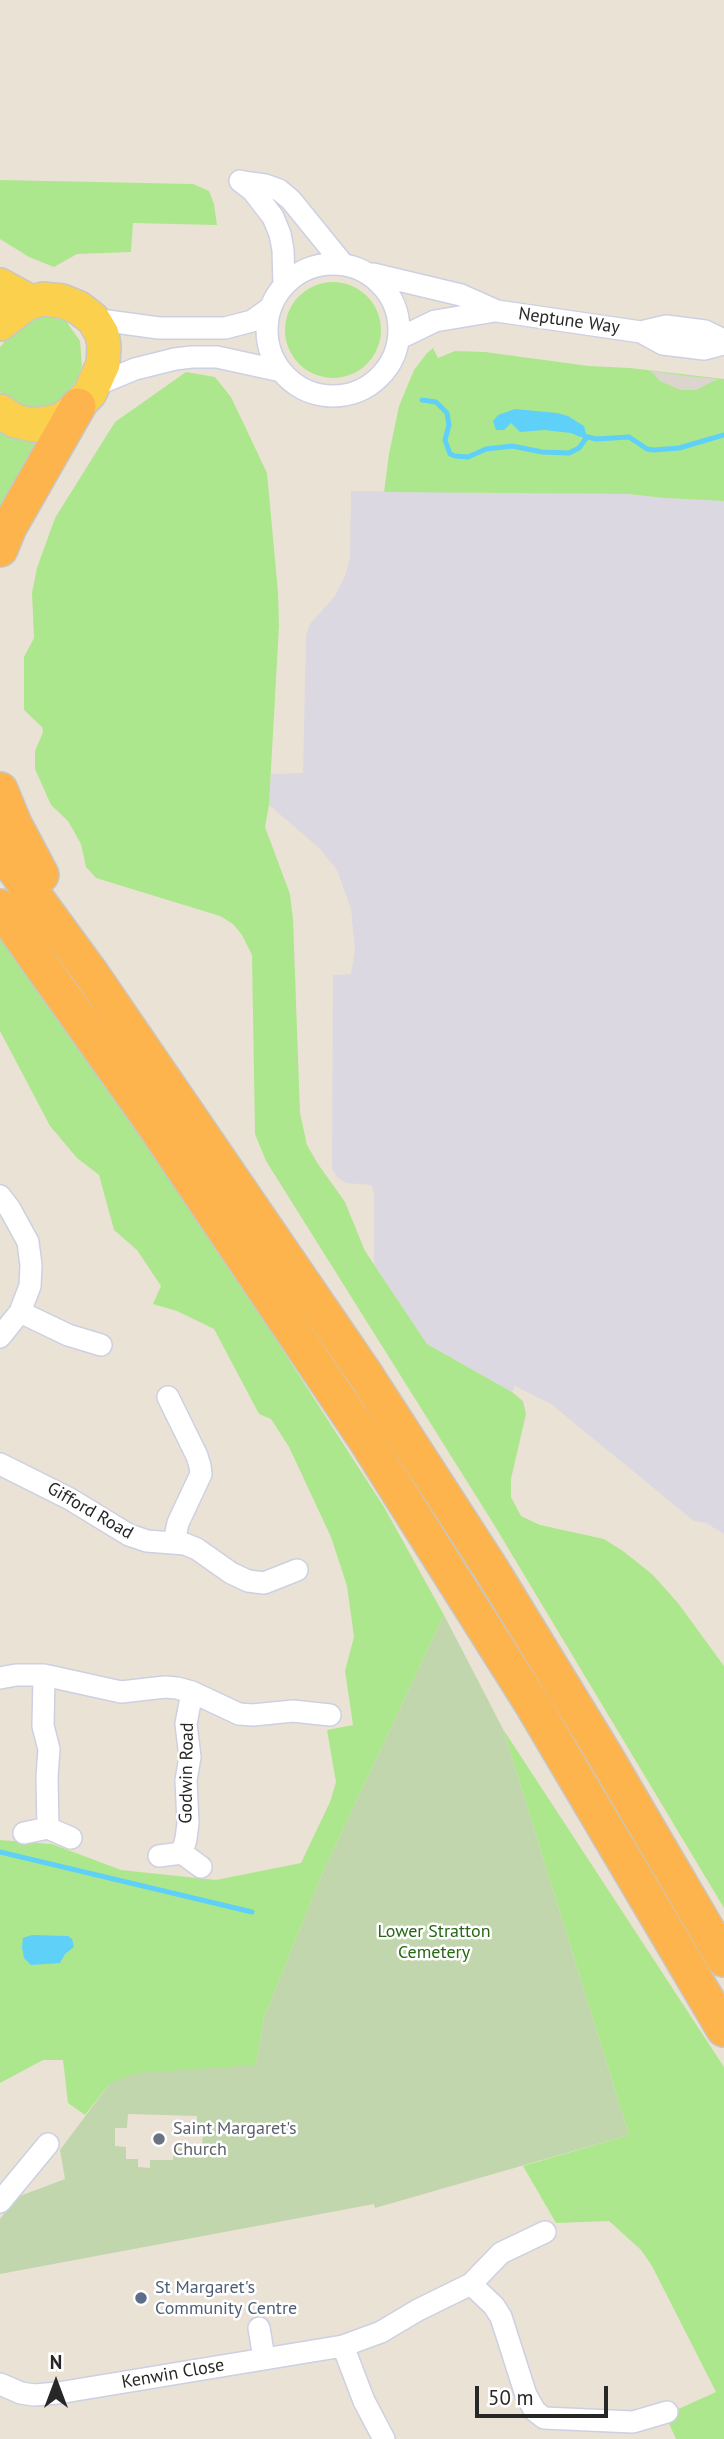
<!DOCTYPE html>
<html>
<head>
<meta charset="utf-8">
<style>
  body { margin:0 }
  #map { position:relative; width:724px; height:2439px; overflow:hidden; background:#ebe2d6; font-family:"PT Sans",sans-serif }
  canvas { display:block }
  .north { position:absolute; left:21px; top:2348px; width:70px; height:70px; -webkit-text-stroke:5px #fff; paint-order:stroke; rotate:0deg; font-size:19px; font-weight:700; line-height:28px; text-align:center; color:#272727 }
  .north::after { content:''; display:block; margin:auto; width:24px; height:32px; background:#272727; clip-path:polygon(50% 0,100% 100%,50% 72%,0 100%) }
  .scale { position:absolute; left:475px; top:2386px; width:133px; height:32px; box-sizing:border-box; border:4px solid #272727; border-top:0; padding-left:9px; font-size:21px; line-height:24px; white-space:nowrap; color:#272727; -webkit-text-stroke:5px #fff; paint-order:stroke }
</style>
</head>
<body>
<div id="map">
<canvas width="724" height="2439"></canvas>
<div class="north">N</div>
<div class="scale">50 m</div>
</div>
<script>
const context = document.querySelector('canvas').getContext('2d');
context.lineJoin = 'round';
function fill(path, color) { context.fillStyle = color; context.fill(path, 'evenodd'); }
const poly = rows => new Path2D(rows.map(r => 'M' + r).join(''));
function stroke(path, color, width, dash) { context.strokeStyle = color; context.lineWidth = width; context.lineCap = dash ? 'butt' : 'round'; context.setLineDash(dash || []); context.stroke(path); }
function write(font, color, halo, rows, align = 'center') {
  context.font = font + ' "PT Sans",sans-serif'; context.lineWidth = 5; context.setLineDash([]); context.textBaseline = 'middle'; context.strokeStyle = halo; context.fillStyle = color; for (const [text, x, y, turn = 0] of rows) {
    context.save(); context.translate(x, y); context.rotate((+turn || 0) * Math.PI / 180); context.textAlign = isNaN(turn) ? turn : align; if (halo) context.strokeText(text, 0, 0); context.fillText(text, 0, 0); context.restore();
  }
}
fill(poly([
  [351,491,628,494,664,498,724,501,724,1534,706,1523,694,1521,551,1404,515,1386,512,1392,427,1344,374,1264,374,1193,371,1185,346,1183,338,1178,332,1169,333,975,351,974,355,949,351,909,337,870,318,847,269,805,271,774,303,773,306,635,310,624,335,596,345,576,350,558]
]), '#dbd8e2');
fill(poly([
  [0,180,193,184,209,191,214,204,217,225,133,223,131,252,77,254,54,267,29,257,0,239],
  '285 330a48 48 0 1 1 96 0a48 48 0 1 1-96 0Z',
  [47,316,66,321,80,341,82,366,77,380,56,404,41,409,25,409,12,404,0,392,0,347,14,330,34,318],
  [433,348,438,358,455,351,485,352,589,366,630,368,724,379,724,501,664,498,628,494,384,492,389,454,399,406,414,370,427,353],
  [186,372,215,377,231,397,267,473,278,592,279,625,269,805,265,827,290,894,293,919,300,1113,307,1145,318,1164,345,1202,365,1251,427,1344,512,1392,523,1401,526,1414,511,1479,511,1497,521,1516,540,1525,604,1539,623,1551,653,1575,678,1603,724,1666,724,1908,493,1523,266,1161,255,1134,252,955,242,935,233,924,220,916,96,878,86,867,81,844,68,821,51,805,35,769,35,751,43,732,42,727,24,710,24,657,34,638,32,593,37,568,55,518,115,422],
  [0,424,45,430,0,517],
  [0,934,197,1217,384,1507,444,1615,323,1872,264,2018,256,2065,110,2083,85,2115,68,2103,63,2060,43,2060,0,2083,0,1840,52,1844,121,1870,216,1880,301,1863,330,1802,336,1782,327,1730,353,1725,345,1671,354,1637,347,1586,331,1537,289,1447,271,1419,259,1414,214,1329,177,1311,153,1304,161,1286,137,1250,114,1230,99,1175,77,1158,50,1126,0,1031],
  [503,1729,724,2067,724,2439,676,2439,665,2415,716,2392,652,2266,641,2250,609,2221,556,2223,523,2166,629,2135]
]), '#ade78d');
fill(poly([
  [444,1615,503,1729,629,2135,375,2208,374,2204,0,2274,0,2219,17,2197,65,2179,60,2150,110,2083,135,2073,256,2065,264,2018,323,1872],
  [128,2114,197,2116,197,2131,203,2131,202,2149,174,2148,173,2160,150,2160,150,2168,138,2167,138,2159,126,2159,126,2147,115,2146,115,2128,127,2128]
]), '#c1d6ac');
fill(poly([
  [651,371,687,376,718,379,696,390,680,390,660,381]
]), '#dbd5cd');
fill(poly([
  [515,409,557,413,568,416,584,426,586,434,580,437,571,433,544,430,520,432,511,423,504,430,496,430,493,421,498,415],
  [32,1935,68,1936,72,1939,74,1947,65,1954,60,1963,31,1965,24,1958,22,1947,23,1938]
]), '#5fd0f7');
stroke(poly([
  [422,400,436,402,447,413,449,425,445,440,450,454,455,456,468,457,486,449,512,446,542,452,569,453,579,448,587,437],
  [584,436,596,439,629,437,647,449,654,450,679,448,724,435],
  [0,1852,252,1912]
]), '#5fd0f7', 5);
const minor = poly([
  [240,181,253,191,273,217,280,234,283,250,284,286],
  [243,182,265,185,279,190,291,200,343,264],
  '267 330a66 66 0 1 1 132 0a66 66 0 1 1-132 0Z',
  [373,274,461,295,497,311,641,332,663,344,704,349,724,344],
  [93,319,159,328,225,328,252,321,270,308],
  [641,332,666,326,705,331,724,340],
  [400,338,435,321,495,311],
  [94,386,135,369,175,359,192,357,217,357,281,371],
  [0,1196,10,1209,28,1242,31,1265,30,1286,20,1312],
  [0,1337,20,1312,68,1335,101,1345],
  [168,1397,197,1456,200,1466,201,1474,178,1523,174,1542],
  [0,1464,70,1499,129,1535,147,1541,185,1544,197,1549,231,1573,248,1581,264,1583,297,1570],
  [44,1675,43,1726,49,1749,47,1777,48,1828,71,1838],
  [0,1678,16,1675,44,1675,121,1692,165,1687,177,1688,192,1692,239,1714,253,1715,293,1711,330,1715],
  [24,1833,48,1828],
  [182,1853,201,1867],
  [159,1856,182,1853,186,1839,188,1823,186,1780,190,1757,186,1724,192,1692],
  [0,2202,48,2144],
  [471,2284,501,2253,545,2232],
  [259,2328,264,2358],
  [343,2346,364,2401,384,2439],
  [0,2384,21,2393,34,2395,58,2393,343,2346,381,2332,418,2310,471,2284,494,2306,501,2317,526,2395,535,2411,544,2418,633,2422,667,2412]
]);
const primary = poly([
  [0,285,31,302],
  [0,324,26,304,43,299,62,301,79,308,93,319,102,334,104,346,103,364,90,393,71,413,59,421,33,425,15,421,0,411]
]);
const trunk = poly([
  [0,549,9,527,78,406],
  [0,790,14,824,41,875],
  [0,849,90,972,365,1374,491,1569,604,1754,724,1959],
  [0,907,153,1123,366,1440,534,1707,724,2029]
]);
stroke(minor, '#ccd0e2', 24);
stroke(primary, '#c7c7c7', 36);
stroke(trunk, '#c7c7c7', 38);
stroke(minor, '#fff', 21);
stroke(primary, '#fbd04c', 33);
stroke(trunk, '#fdb44c', 35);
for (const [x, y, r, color] of [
  [159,2139,7,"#6b7280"],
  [141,2298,7,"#5c6f8a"]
]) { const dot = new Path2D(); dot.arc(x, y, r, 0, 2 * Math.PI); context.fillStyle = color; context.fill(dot); stroke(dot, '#fff', 2.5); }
write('18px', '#272727', '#fff', [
  ["Neptune Way",569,321,8],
  ["Gifford Road",90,1511,30],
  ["Godwin Road",187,1773,-89],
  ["Kenwin Close",173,2374,-10]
]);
write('18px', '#256713', '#fff', [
  ["Lower Stratton",434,1932],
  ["Cemetery",434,1953]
]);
write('18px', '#5b616d', '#fff', [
  ["Saint Margaret's",173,2129],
  ["Church",173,2150]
], 'left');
write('18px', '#4e5e75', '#fff', [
  ["St Margaret's",155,2288],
  ["Community Centre",155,2309]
], 'left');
</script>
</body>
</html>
